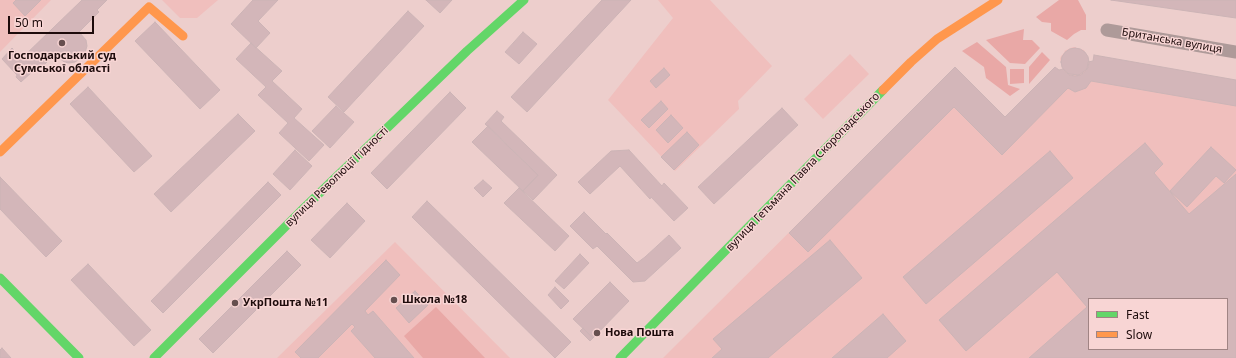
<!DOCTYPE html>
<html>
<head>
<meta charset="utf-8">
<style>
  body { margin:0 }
  #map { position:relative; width:1236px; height:358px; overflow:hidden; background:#edcecc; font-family:"Noto Sans",sans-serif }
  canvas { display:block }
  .legend { position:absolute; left:1088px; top:298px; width:140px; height:52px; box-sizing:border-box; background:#f8d5d4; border:1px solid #a08484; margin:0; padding:5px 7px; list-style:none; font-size:12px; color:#1d0b0b }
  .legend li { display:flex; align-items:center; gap:8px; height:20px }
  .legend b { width:20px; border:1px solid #a08484 }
  .scale { position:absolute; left:8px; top:16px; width:86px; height:18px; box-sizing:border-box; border:2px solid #1d0b0b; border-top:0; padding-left:5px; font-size:12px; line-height:14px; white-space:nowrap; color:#1d0b0b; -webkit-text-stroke:3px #f8d5d4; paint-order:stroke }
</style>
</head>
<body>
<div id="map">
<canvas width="1236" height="358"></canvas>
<ul class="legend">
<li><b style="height:5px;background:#63d668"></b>Fast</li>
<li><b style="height:5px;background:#ff974d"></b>Slow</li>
</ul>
<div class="scale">50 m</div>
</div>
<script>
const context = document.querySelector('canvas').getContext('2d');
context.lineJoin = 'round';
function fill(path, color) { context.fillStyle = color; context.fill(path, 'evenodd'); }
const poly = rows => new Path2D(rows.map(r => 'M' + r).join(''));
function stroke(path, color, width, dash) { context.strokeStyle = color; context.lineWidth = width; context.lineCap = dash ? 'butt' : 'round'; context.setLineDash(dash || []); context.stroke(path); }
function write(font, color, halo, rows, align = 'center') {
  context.font = font + ' "Noto Sans",sans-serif'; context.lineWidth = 3; context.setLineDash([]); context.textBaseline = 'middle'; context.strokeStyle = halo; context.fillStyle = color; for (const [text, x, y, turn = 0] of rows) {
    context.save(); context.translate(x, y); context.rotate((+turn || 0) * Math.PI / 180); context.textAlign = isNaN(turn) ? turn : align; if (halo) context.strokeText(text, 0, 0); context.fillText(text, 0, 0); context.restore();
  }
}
fill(poly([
  [0,0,51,0,0,52],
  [162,0,218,0,197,18,180,18],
  [658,0,710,0,772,66,738,101,739,109,675,171,608,100,673,18],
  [1073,47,1076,47,1076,48,1084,50,1089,62,1093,61,1094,55,1236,80,1236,358,663,358,955,67,1005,117,1055,67,1059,70,1063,69,1060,59,1061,56,1065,52,1064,51],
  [1089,299,1227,299,1227,349,1089,349],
  [850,54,869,74,823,119,804,99],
  [395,242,510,358,277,358]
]), '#f0bfbd');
fill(poly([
  [1059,0,1078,0,1086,15,1086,30,1081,30,1074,34,1067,40,1051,31,1051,23,1042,22,1036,17],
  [1024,29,1023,40,1032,40,1040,48,1025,64,1010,63,986,40],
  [977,42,1006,67,1008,85,1020,89,1010,96,986,78,984,67,962,51],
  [1042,52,1050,60,1029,84,1029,67],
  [1010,69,1024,69,1024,83,1010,84],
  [436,307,485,358,423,358,404,336]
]), '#e9a8a6');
const building = poly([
  [16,0,41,0,25,16,13,3,16,0],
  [82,0,107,0,97,10,99,12,79,32,86,40,87,46,84,56,75,62,69,63,64,62,55,54,36,73,33,71,21,82,16,77,17,75,2,59,12,48,22,58,82,0],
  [253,0,278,0,258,21,270,33,256,48,231,24,253,0],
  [426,0,452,0,440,13,426,0],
  [602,0,631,0,527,112,511,97,602,0],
  [1111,0,1236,0,1236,18,1111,0],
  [408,11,424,26,344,112,328,97,408,11],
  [155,22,220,90,200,109,135,41,155,22],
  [523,32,537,44,519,64,505,52,523,32],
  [251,43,282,71,272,81,302,109,294,118,324,145,309,161,279,133,288,123,258,95,266,87,236,59,251,43],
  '1061 62a14 14 0 1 1 28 0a14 14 0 1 1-28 0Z',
  [1094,55,1236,80,1236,106,1091,81,1086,88,1075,92,1068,88,1002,155,954,107,808,252,789,233,955,67,1005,117,1055,67,1059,70,1063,69,1069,74,1079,75,1087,69,1088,62,1093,61,1094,55],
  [664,68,670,75,656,88,650,81,664,68],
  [88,87,152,156,134,172,70,104,88,87],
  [450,92,466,108,387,189,371,173,450,92],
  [661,101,668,109,649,128,641,120,661,101],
  [336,106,354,122,330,148,312,131,336,106],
  [782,108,798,125,714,204,698,187,782,108],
  [497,111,504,117,501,121,557,175,533,200,523,191,538,175,485,124,497,111],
  [238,114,255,131,171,212,154,194,238,114],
  [671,115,683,128,668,143,656,130,671,115],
  [488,126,538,175,523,191,472,142,488,126],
  [687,132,699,145,674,170,661,157,687,132],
  [1145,143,1163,164,1154,173,1189,214,1236,174,1236,358,1029,358,1087,307,1057,272,966,351,939,320,1145,143],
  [1089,299,1227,299,1227,349,1089,349,1089,299],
  [1211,147,1236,170,1224,183,1216,176,1187,207,1170,191,1211,147],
  [295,150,312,166,290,190,273,174,295,150],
  [629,150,662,186,664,183,688,208,674,221,651,197,650,199,620,166,590,194,578,182,611,151,629,150],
  [1050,151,1073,178,926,304,903,277,1050,151],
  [0,177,62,241,46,257,0,209,0,177],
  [483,180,492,188,483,197,474,188,483,180],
  [268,182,281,195,163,313,151,301,268,182],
  [519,188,569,236,555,251,504,203,519,188],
  [427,201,571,342,555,358,412,217,427,201],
  [347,203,365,221,330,258,311,240,347,203],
  [584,212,606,234,607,233,637,263,645,257,669,235,681,248,645,281,633,282,597,246,593,249,570,226,584,212],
  [830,240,862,278,768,358,712,358,722,349,713,339,830,240],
  [287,251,301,265,213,353,199,339,287,251],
  [580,254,589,263,564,289,555,281,580,254],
  [386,260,400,275,365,311,368,315,373,311,414,358,375,358,351,331,355,327,352,324,318,358,301,358,295,352,386,260],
  [88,264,151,330,134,346,71,280,88,264],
  [610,282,629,301,593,338,573,319,610,282],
  [555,287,569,301,561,309,548,295,555,287],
  [415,291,428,305,409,323,396,308,415,291],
  [883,314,906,341,887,358,832,358,883,314],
  [583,328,593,338,590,341,580,331,583,328],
  [2,348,11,358,0,358,0,350,2,348]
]);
fill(building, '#d3b6b9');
stroke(building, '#ccb4b6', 1);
stroke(poly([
  [1107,30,1236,52]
]), '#ae9a99', 13);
stroke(poly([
  [0,278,79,358],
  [154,358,303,209,467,51,524,0],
  [620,358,883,90]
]), '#63d668', 9);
stroke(poly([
  [883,90,911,62,937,39,998,0],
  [0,152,149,7,183,36]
]), '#ff974d', 9);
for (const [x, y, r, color] of [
  [62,43,4,"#664f4f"],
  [394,300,4,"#664f4f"],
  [235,303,4,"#664f4f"],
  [597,333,4,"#664f4f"]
]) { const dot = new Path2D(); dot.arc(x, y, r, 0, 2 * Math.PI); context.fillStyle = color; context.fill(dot); stroke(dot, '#f8d5d4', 1.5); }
write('11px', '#1d0b0b', '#f8d5d4', [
  ["Британська вулиця",1172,41,10],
  ["вулиця Гетьмана Павла Скоропадського",803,172,-46],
  ["вулиця Революції Гідності",337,177,-44]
]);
write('bold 11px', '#1d0b0b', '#f8d5d4', [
  ["Господарський суд",62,56,"center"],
  ["Сумської області",62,69,"center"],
  ["Школа №18",402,300],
  ["УкрПошта №11",243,303],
  ["Нова Пошта",605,333]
], 'left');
</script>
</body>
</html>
